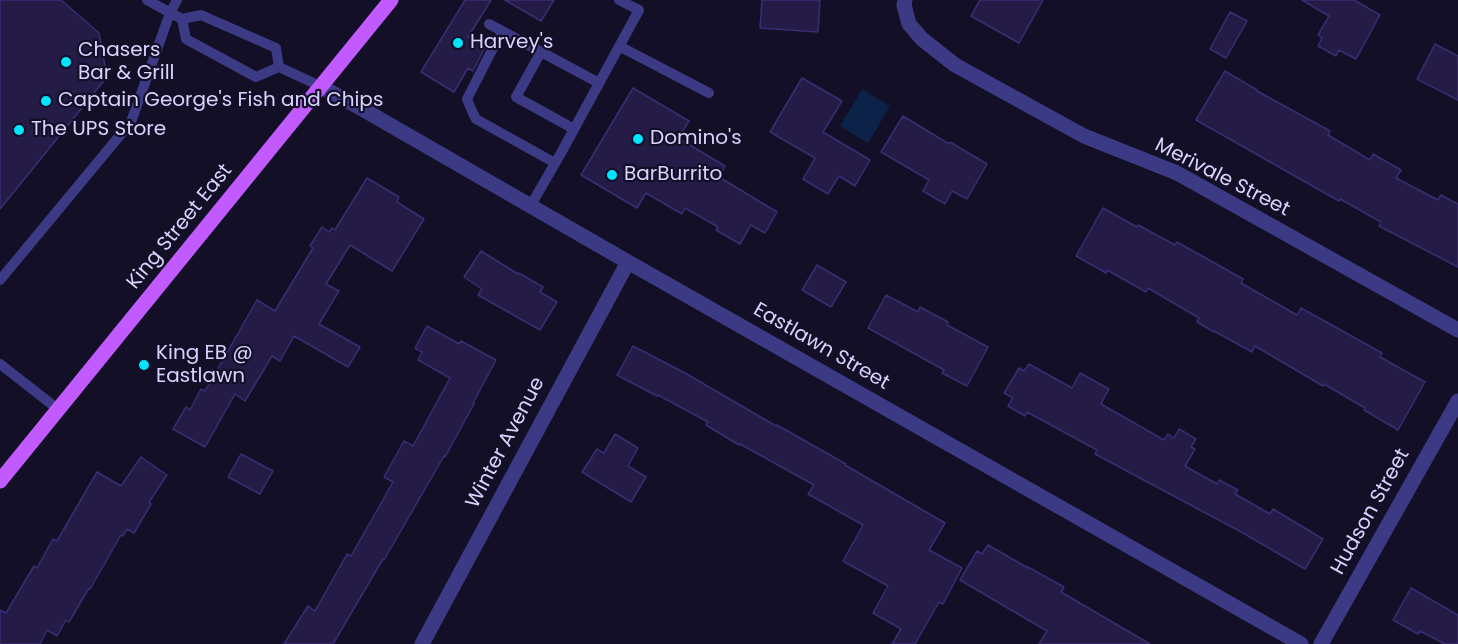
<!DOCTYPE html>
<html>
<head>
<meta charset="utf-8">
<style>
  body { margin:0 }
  canvas { display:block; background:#130f26 }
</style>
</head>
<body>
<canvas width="1458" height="644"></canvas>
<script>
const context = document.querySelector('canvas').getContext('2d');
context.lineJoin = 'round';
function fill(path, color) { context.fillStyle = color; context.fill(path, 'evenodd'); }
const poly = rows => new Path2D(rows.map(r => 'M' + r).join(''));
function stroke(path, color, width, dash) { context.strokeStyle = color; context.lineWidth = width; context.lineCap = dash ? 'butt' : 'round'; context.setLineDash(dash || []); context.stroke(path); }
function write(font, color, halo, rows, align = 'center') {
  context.font = font + ' Poppins,sans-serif'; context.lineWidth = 4.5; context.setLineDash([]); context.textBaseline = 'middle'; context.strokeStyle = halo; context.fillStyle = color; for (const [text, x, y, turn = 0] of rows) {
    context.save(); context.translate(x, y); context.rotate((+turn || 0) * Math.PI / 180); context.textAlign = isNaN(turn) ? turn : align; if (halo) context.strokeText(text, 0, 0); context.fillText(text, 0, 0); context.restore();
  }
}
fill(poly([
  [862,89,890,106,868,143,840,126]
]), '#0c2248');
const building = poly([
  [0,0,61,0,99,33,107,77,0,209,0,0],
  [465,0,491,0,468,37,485,47,473,71,468,68,454,92,421,72,465,0],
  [505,0,554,0,541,21,505,0],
  [762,0,820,0,818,32,760,28,762,0],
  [980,0,1043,0,1019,43,971,16,980,0],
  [1302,0,1354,0,1380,15,1356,59,1339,50,1336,56,1318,46,1322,38,1318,35,1329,16,1302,0],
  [1230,12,1247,21,1226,58,1210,49,1230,12],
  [1435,44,1458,56,1458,100,1417,79,1435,44],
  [1225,71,1257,90,1257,91,1330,131,1328,135,1370,160,1373,154,1401,170,1396,178,1438,200,1441,195,1458,204,1458,267,1379,226,1381,222,1340,199,1339,201,1196,120,1225,71],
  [802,78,842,101,823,132,870,160,855,186,839,176,828,194,803,179,815,158,770,132,802,78],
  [633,88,689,121,678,138,725,166,719,177,777,212,765,233,751,225,740,244,716,230,718,227,685,208,682,214,646,193,637,208,581,175,633,88],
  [903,116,949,144,950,142,987,164,967,199,952,191,945,204,923,191,929,180,881,152,903,116],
  [367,178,399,197,397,202,424,219,392,271,350,245,326,284,339,291,319,324,360,347,348,367,294,336,280,361,272,356,245,401,235,394,205,447,173,429,186,407,190,410,201,389,205,391,257,300,275,311,313,248,310,246,322,227,329,232,332,228,335,230,367,178],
  [1103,208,1137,227,1138,225,1175,245,1177,242,1243,279,1241,283,1297,315,1301,308,1382,353,1380,357,1425,382,1398,430,1364,410,1365,408,1324,384,1323,386,1255,346,1252,352,1214,331,1214,332,1197,322,1199,318,1148,288,1146,292,1107,270,1106,273,1076,256,1103,208],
  [481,251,518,274,519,273,543,287,540,292,557,302,540,330,478,295,482,289,464,277,481,251],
  [817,265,846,282,831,307,802,290,817,265],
  [886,295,918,312,920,307,948,322,947,325,988,347,967,386,942,373,944,370,868,328,886,295],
  [427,326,459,344,461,341,496,360,473,403,474,404,445,457,444,456,384,560,383,559,333,644,284,644,308,606,315,611,347,554,351,556,393,482,384,477,404,441,413,446,450,378,418,360,422,352,415,348,427,326],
  [633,346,685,373,776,426,777,425,846,464,845,465,945,523,929,550,962,568,943,604,939,602,915,644,892,644,901,629,873,613,888,586,843,561,863,525,808,494,814,485,740,444,739,445,706,425,708,422,658,395,657,396,617,375,633,346],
  [1029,364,1072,388,1080,373,1109,389,1101,404,1164,440,1168,434,1174,438,1179,429,1196,439,1191,447,1195,449,1185,466,1217,484,1219,480,1238,490,1235,494,1270,514,1273,509,1323,539,1305,569,1243,533,1095,454,1097,450,1027,412,1025,416,1008,406,1013,398,1004,393,1019,368,1024,371,1029,364],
  [615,434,638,448,628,466,646,477,631,502,582,472,597,449,604,453,615,434],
  [241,454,273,471,260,494,228,477,241,454],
  [141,457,167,475,149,502,151,504,134,533,127,529,123,536,121,535,90,589,89,588,69,622,66,620,57,636,47,630,40,644,0,644,0,610,6,613,34,566,37,568,53,539,57,541,97,472,121,486,141,457],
  [988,545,1028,568,1028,567,1064,587,1061,592,1150,644,1039,644,1047,631,960,580,977,551,982,554,988,545],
  [1411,588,1458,615,1458,644,1445,644,1420,631,1418,634,1393,620,1411,588]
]);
fill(building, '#241b47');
stroke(building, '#3b2d73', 1.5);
stroke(poly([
  [147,0,182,19,201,15,276,48,279,67],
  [182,19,186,39,256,77,279,67,320,86],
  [489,24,599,83],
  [503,32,492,50,467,99,471,109,476,119,555,163],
  [619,46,709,93],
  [541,52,516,97,574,129],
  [531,205,561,153,639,10,619,0],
  [0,280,131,122,170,13,177,0],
  [0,364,59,410]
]), '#3d3a85', 10);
stroke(poly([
  [905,0,904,5,909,24,922,39,955,65,1084,136,1177,173,1458,330],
  [320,86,364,110,628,262,1301,644],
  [422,644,628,262],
  [1321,644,1458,401]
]), '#3d3a85', 15);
stroke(poly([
  [0,481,391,0]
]), '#c25bff', 15);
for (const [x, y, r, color] of [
  [458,43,6,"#00e5ff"],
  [66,62,6,"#00e5ff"],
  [46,101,6,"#00e5ff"],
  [19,130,6,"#00e5ff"],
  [638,139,6,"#00e5ff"],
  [612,175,6,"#00e5ff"],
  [144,365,6,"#00e5ff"]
]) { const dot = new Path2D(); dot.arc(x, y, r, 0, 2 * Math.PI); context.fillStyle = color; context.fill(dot); stroke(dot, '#130f26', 2); }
write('20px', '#d9d4ff', '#130f26', [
  ["Harvey's",470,43],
  ["Chasers",78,51],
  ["Bar & Grill",78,74],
  ["Captain George's Fish and Chips",58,101],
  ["The UPS Store",31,130],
  ["Domino's",650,139],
  ["BarBurrito",624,175],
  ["King EB @",156,354],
  ["Eastlawn",156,377]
], 'left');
write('20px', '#d9d4ff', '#130f26', [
  ["Merivale Street",1222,178,27],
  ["King Street East",180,227,-51],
  ["Eastlawn Street",821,347,30],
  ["Winter Avenue",506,443,-62],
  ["Hudson Street",1371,512,-61]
]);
</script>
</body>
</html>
